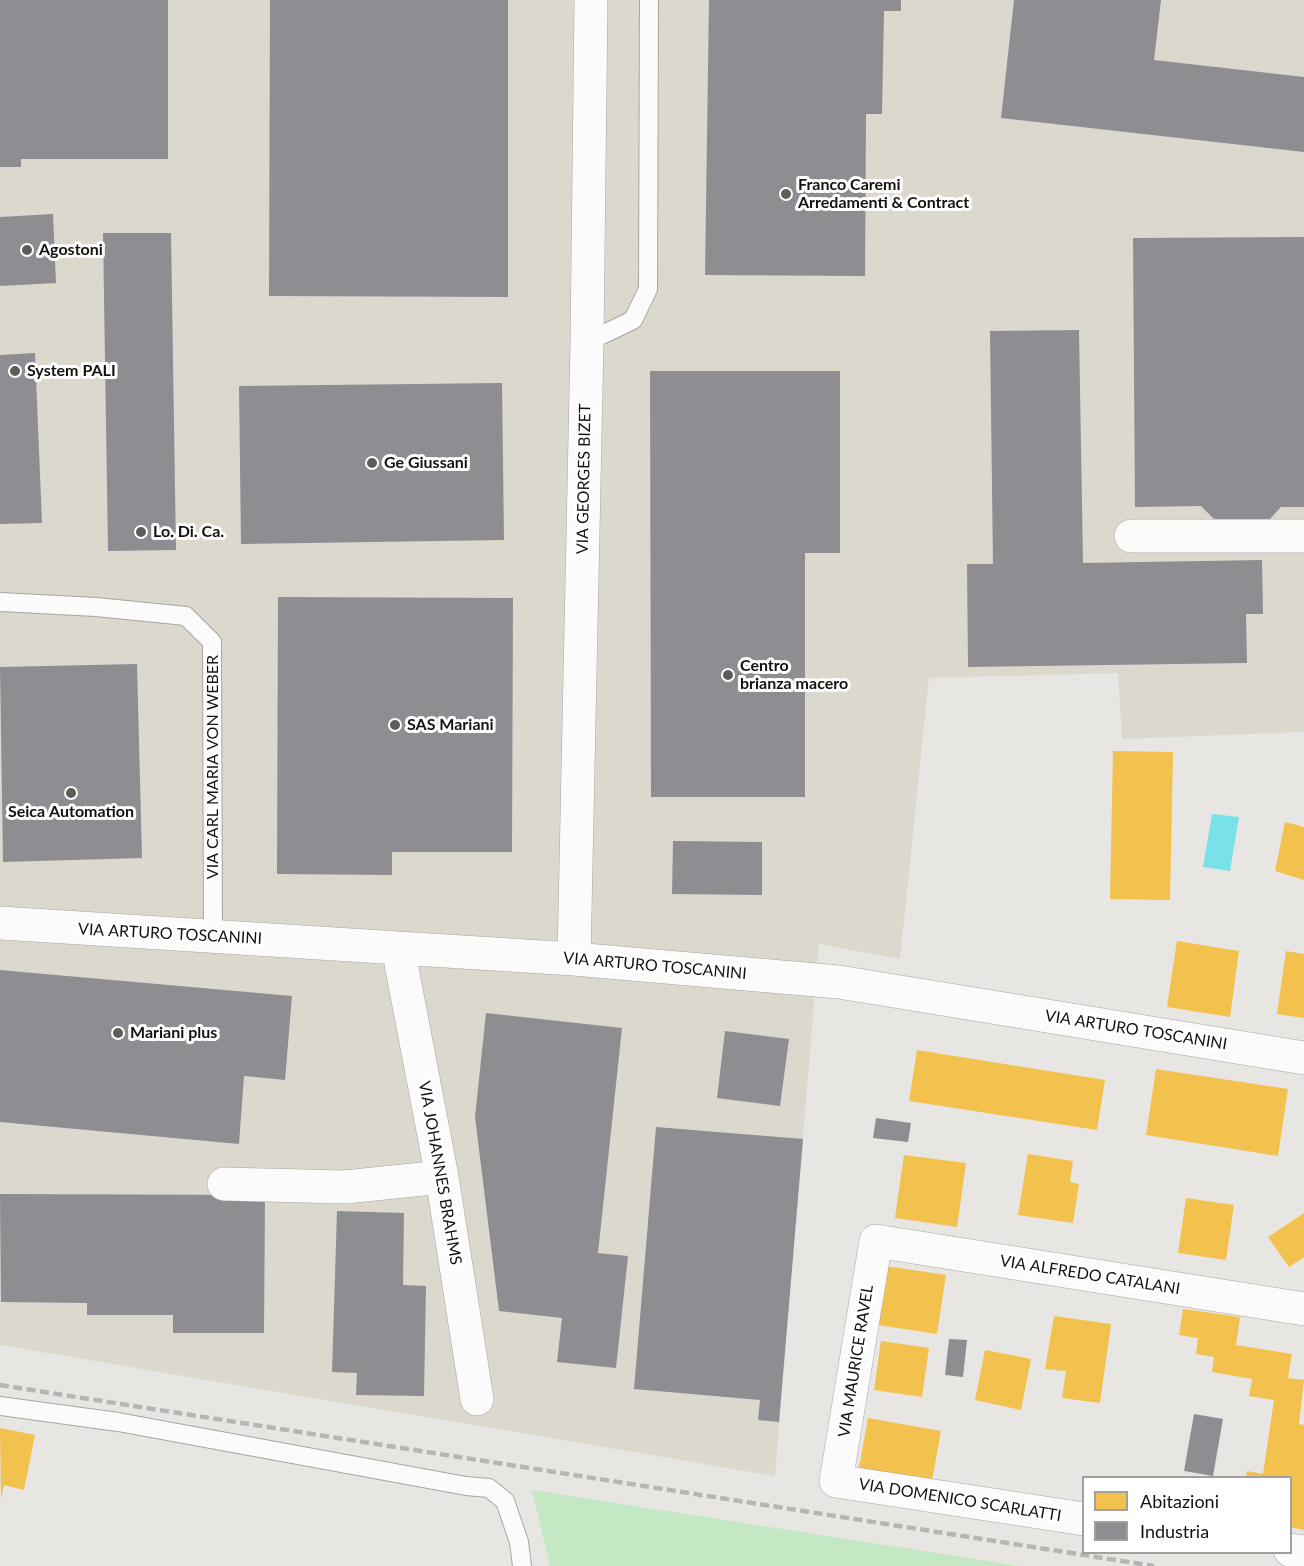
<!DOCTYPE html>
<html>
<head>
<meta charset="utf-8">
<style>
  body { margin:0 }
  #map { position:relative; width:1304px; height:1566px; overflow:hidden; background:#e8e6e2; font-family:Lato,sans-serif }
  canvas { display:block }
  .legend { position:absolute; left:1082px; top:1476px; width:210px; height:78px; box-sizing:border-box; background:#fff; border:2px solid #a1a09f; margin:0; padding:8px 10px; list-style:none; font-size:18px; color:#13120f }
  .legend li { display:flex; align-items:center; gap:12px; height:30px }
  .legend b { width:30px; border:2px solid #a1a09f }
</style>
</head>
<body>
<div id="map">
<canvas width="1304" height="1566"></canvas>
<ul class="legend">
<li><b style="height:16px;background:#f2c14e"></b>Abitazioni</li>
<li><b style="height:16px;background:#8d8d92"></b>Industria</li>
</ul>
</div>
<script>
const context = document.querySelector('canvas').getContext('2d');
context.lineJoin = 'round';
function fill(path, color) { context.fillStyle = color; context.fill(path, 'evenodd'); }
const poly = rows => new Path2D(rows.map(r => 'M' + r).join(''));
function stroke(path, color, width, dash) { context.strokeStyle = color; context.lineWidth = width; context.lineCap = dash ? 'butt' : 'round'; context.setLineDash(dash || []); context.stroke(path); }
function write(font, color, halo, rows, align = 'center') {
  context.font = font + ' Lato,sans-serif'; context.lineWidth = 6; context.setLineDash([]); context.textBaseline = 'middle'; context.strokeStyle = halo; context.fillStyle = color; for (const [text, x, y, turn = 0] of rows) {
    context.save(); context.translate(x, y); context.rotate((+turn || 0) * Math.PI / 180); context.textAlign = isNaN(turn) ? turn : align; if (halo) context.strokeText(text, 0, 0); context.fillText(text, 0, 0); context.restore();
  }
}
fill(poly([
  [0,0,1304,0,1304,732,1122,739,1118,673,929,678,900,959,819,944,775,1476,0,1345]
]), '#ddd8ce');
fill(poly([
  [532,1490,1020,1566,550,1566]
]), '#c4e7c4');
fill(poly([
  [1212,814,1239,817,1230,871,1203,867]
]), '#79e2e8');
fill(poly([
  [1113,751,1173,752,1170,900,1110,899],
  [1285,822,1304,827,1304,880,1275,871],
  [1177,941,1239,951,1230,1017,1167,1007],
  [1286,951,1304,954,1304,1018,1277,1014],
  [917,1050,1105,1080,1097,1130,909,1101],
  [1156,1069,1288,1089,1278,1156,1146,1135],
  [1028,1154,1073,1161,1070,1182,1079,1184,1073,1223,1018,1215],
  [904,1155,966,1163,957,1227,895,1218],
  [1186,1198,1234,1205,1226,1260,1178,1253],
  [1304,1213,1304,1257,1289,1267,1268,1237],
  [886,1266,946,1275,937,1334,878,1325],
  [1183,1309,1240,1317,1236,1345,1292,1354,1288,1378,1304,1380,1299,1424,1304,1425,1304,1530,1290,1527,1290,1478,1246,1478,1247,1471,1263,1474,1274,1400,1249,1396,1252,1379,1212,1372,1214,1357,1196,1354,1198,1338,1179,1335],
  [1054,1316,1111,1324,1100,1403,1062,1398,1066,1371,1045,1369],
  [881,1341,929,1348,922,1397,874,1390],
  [985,1350,1031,1359,1021,1410,975,1400],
  [868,1418,941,1431,932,1481,859,1468],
  [0,1428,35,1435,24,1490,4,1485,1,1499]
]), '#f2c14e');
fill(poly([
  [0,0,168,0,168,159,21,159,21,167,0,167],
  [270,0,508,0,508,297,269,296],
  [709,0,901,0,901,11,884,11,882,114,866,114,865,276,705,275],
  [1014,0,1161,0,1154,60,1304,77,1304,152,1001,118],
  [53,214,56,283,0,286,0,217],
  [103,233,171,233,176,550,108,551],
  [1304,237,1304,507,1281,507,1270,519,1214,519,1201,506,1135,507,1133,238],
  [1079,330,1083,563,1262,560,1263,614,1246,614,1247,663,968,667,967,564,993,564,990,331],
  [35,353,42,523,0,524,0,355],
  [650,371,840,371,840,553,805,553,805,797,651,797],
  [502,383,504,540,241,544,239,386],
  [278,597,513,598,512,852,392,852,392,875,277,874],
  [137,664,142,858,3,862,0,667],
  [673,841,762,842,762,895,672,894],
  [0,970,292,996,285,1080,244,1076,239,1144,0,1122],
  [486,1013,622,1028,598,1253,628,1256,616,1368,557,1362,562,1318,499,1311,475,1117],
  [725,1031,789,1039,780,1106,717,1098],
  [876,1118,911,1123,908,1142,873,1138],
  [656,1127,803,1139,779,1422,758,1420,760,1400,634,1389],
  [0,1194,265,1195,264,1333,173,1333,173,1315,87,1315,87,1303,1,1302],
  [337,1211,404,1213,403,1285,426,1286,424,1396,356,1395,357,1373,332,1372],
  [949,1339,967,1340,963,1377,945,1375],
  [1194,1414,1223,1419,1213,1476,1184,1471]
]), '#8d8d92');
const lane = poly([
  [587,342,633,320,648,289,649,0],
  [0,602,96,607,186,616,212,642,213,936],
  [0,1406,118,1422,466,1486,489,1488,505,1501,519,1542,522,1566]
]);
const street = poly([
  [1131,536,1304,536],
  [0,923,574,959,839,982,1304,1058],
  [398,948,442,1177,477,1399],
  [574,959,587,342,591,0],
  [224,1184,345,1187,442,1177],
  [1084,1519,836,1481,876,1241,1304,1309],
  [1290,1550,1304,1552]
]);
stroke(lane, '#a8a6a3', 20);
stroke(street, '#a8a6a3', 34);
stroke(lane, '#fcfbfb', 18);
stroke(street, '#fcfbfb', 33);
stroke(poly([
  [0,1385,1154,1566]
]), '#b5b5b4', 4.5, [9, 4.5]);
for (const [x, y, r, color] of [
  [786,194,6,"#5e5c59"],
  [27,250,6,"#5e5c59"],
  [15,371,6,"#5e5c59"],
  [372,463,6,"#5e5c59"],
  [141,532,6,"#5e5c59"],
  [728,675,6,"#5e5c59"],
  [395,725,6,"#5e5c59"],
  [71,793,6,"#5e5c59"],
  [118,1033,6,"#5e5c59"]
]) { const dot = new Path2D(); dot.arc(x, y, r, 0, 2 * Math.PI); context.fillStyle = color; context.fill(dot); stroke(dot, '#fff', 2); }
write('bold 16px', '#13120f', '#fff', [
  ["Franco Caremi",798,185],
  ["Arredamenti & Contract",798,203],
  ["Agostoni",39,250],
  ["System PALI",27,371],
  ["Ge Giussani",384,463],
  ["Lo. Di. Ca.",153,532],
  ["Centro",740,666],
  ["brianza macero",740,684],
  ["SAS Mariani",407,725],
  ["Seica Automation",71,812,"center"],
  ["Mariani plus",130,1033]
], 'left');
write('16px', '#13120f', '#fff', [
  ["VIA GEORGES BIZET",584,479,-89],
  ["VIA CARL MARIA VON WEBER",213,767,-90],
  ["VIA ARTURO TOSCANINI",170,934,3],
  ["VIA ARTURO TOSCANINI",655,966,5],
  ["VIA ARTURO TOSCANINI",1136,1030,9],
  ["VIA JOHANNES BRAHMS",440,1173,80],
  ["VIA ALFREDO CATALANI",1090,1275,9],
  ["VIA MAURICE RAVEL",856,1361,-81],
  ["VIA DOMENICO SCARLATTI",960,1500,9]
]);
</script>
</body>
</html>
